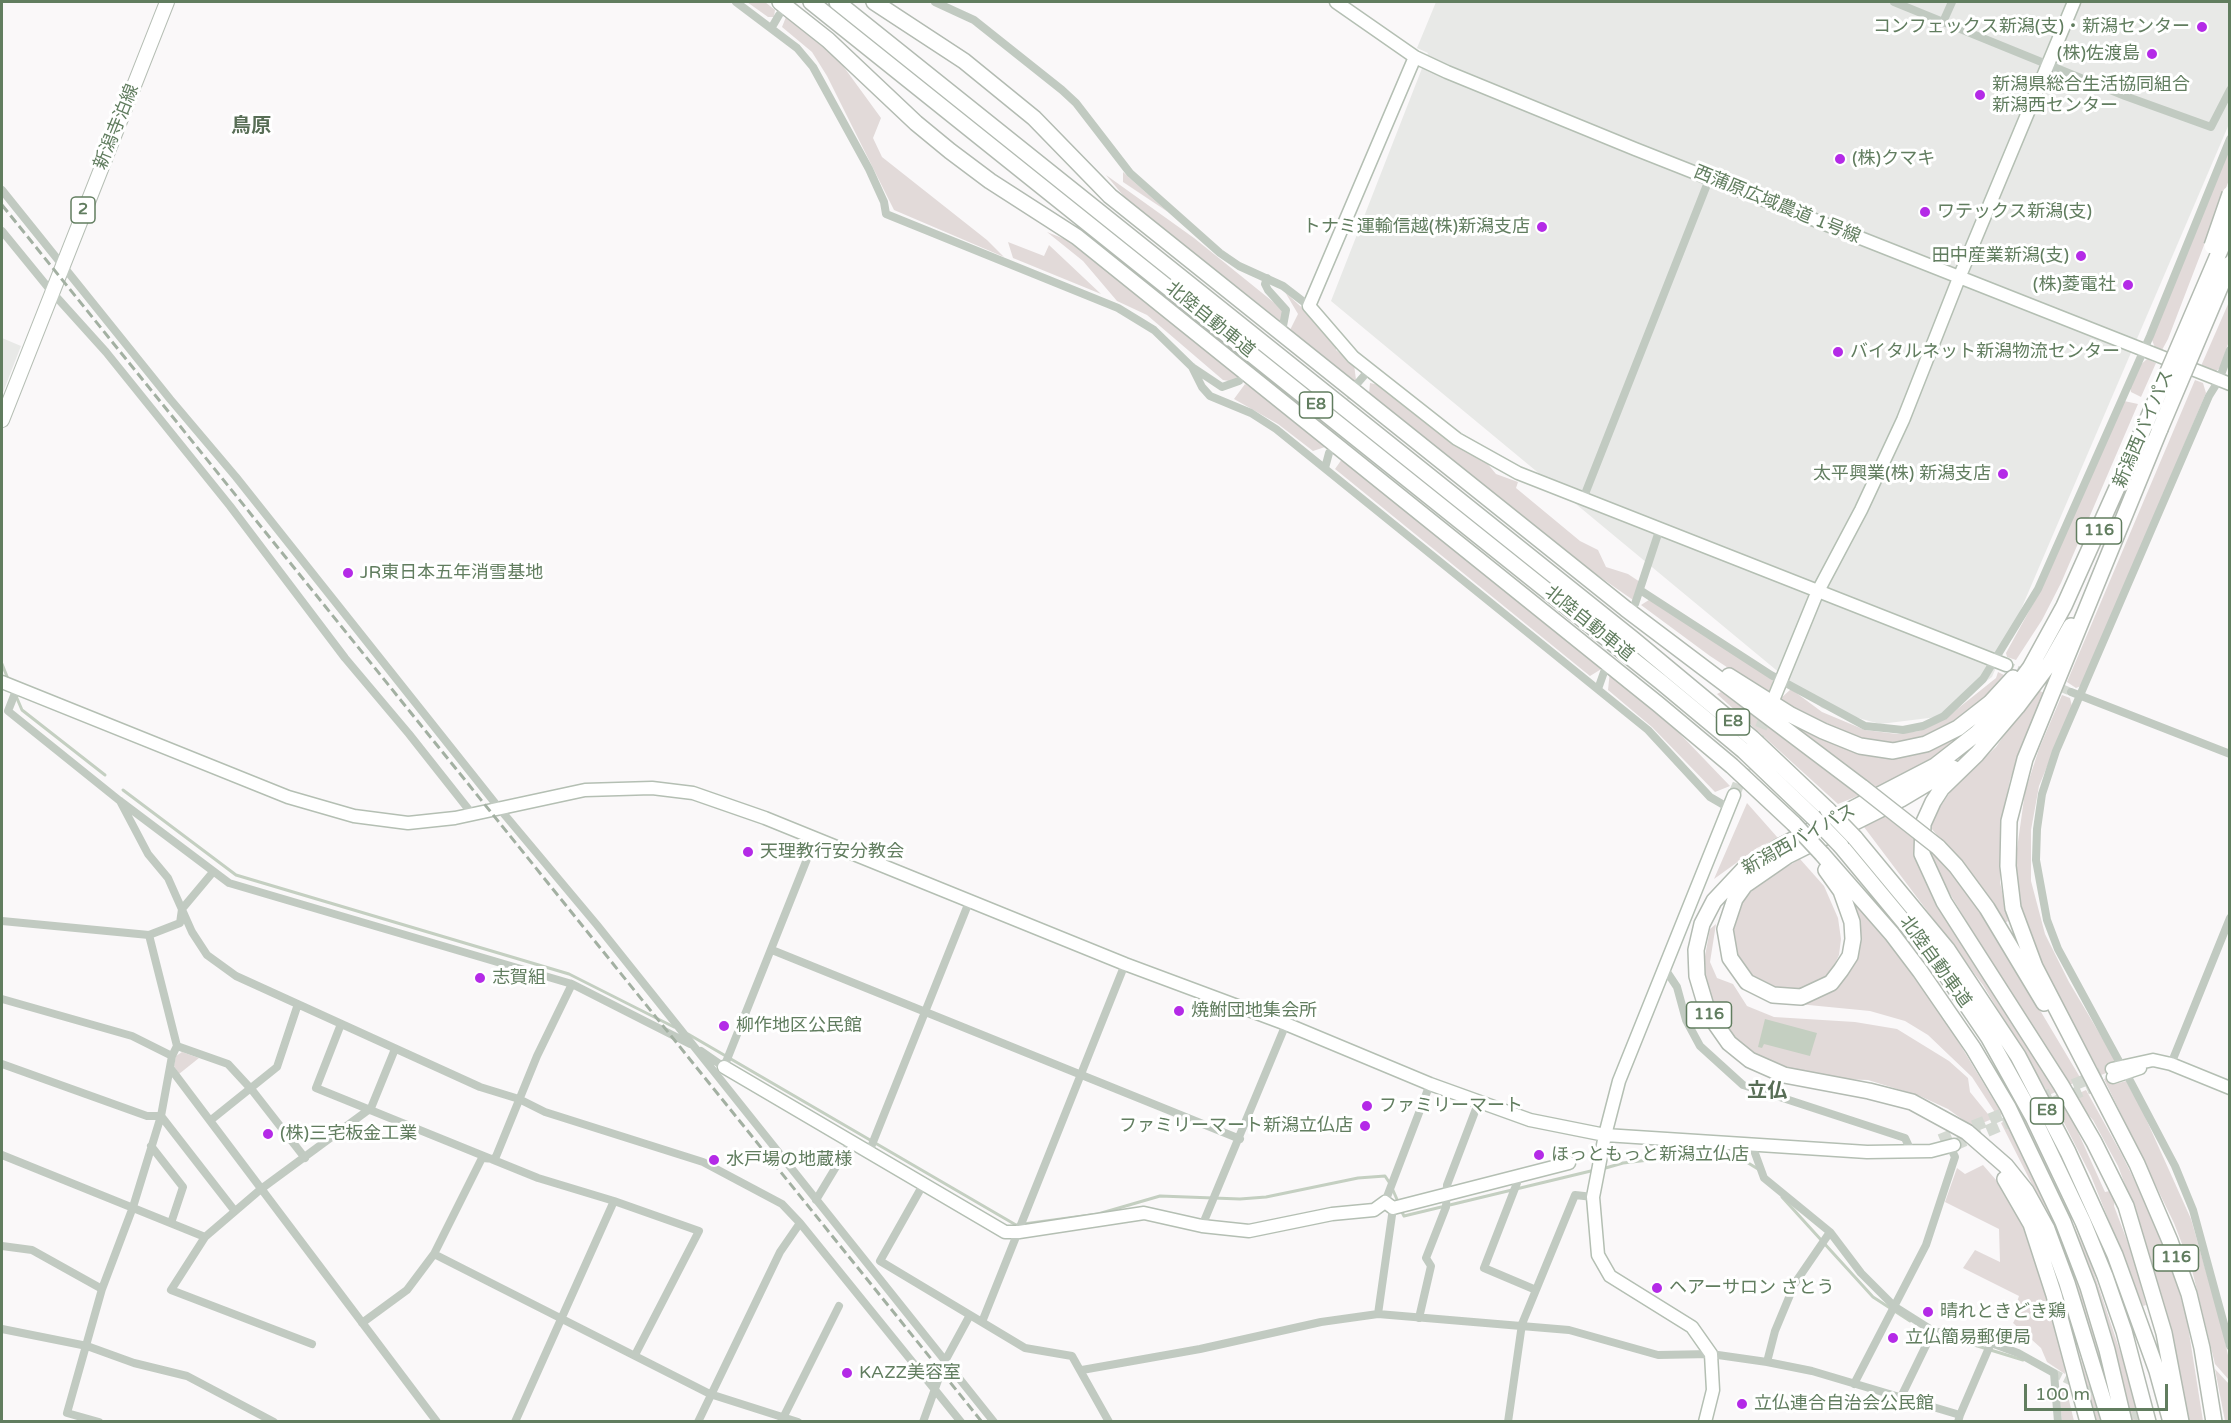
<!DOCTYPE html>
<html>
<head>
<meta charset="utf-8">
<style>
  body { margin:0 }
  #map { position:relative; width:2231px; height:1423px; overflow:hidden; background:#faf8f9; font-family:"Varela Round",sans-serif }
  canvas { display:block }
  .frame { position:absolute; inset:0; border:3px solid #617d5f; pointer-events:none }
  .scale { position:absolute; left:2024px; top:1384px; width:144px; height:27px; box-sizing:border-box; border:3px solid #617d5f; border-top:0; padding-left:8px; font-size:18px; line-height:21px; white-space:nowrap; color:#617d5f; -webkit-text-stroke:4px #fff; paint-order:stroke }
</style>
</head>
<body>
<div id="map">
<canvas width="2231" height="1423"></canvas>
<div class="frame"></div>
<div class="scale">100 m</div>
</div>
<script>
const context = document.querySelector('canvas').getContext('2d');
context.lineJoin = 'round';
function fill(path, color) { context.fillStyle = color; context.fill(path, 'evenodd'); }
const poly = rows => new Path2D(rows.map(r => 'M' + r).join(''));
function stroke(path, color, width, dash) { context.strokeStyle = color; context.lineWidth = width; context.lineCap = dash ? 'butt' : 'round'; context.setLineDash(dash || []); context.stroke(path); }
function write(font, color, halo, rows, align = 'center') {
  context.font = font + ' "Varela Round","Noto Sans JP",sans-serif'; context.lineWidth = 6; context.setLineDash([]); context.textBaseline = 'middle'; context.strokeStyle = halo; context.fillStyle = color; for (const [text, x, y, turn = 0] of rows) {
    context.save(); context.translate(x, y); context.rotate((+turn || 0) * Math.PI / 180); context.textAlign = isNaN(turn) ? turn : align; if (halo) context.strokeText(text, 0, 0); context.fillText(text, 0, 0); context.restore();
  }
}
fill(poly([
  [1436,2,2229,2,2229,124,1992,677,1937,717,1880,724,1822,708,1331,301,1428,53,1417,48],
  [2,338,21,346,2,395]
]), '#e8e9e7');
fill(poly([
  [747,2,765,2,775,10,774,17,768,17],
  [786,17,838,59,881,118,873,138,882,157,987,240,1004,257,894,210,827,76,812,52,782,27],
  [2229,148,2229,180,2168,339,2162,350,2155,348,2152,340],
  [1123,172,1168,212,1123,182],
  [1106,175,1194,238,1282,309,1283,323,1127,200],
  [1047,232,1067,240,1097,263,1239,378,1229,381,1223,380,1147,315,1117,301,1083,261],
  [1008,242,1044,256,1049,245,1101,294,1013,258],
  [1285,292,1311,316,1336,344,1336,350,1354,364,1356,380,1353,383,1290,330,1298,314],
  [2229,302,2229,341,2220,368,2215,372,2201,366],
  [2147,359,2156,363,2141,397,2131,392,2130,386,2138,367],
  [2195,380,2203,383,2206,393,2109,623,2081,686,2076,688,2067,682],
  [1370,383,1384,386,1482,457,1496,474,1518,482,1516,488,1580,541,1598,550,1606,567,1628,574,1640,582,1633,600,1560,549,1369,394],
  [1245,384,1258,392,1325,447,1313,451,1278,424,1234,399],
  [2124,401,2138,404,2061,583,2042,620,2016,660,2007,657,2006,653,2039,593],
  [1342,459,1603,668,1590,676,1335,469],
  [1652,598,1773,679,1771,696,1710,656,1641,605],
  [1610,671,1659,712,1730,786,1715,792,1652,727,1608,690],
  [1998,672,2004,675,1977,705,1956,721,1930,737,1894,746,1860,741,1779,700,1791,689,1822,712,1865,730,1897,734,1919,731,1946,718,1996,678],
  [2036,689,2044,693,2010,780,2002,819,2000,882,2008,921,2002,925,1958,860,1931,828,1936,813,1953,788,1996,747],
  [1721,692,1811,758,1860,795,1838,804,1717,694],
  [2062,695,2070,698,2072,706,2039,786,2031,830,2031,881,2045,934,2069,982,2117,1063,2109,1072,2101,1075,2040,962,2028,931,2019,898,2015,863,2025,792,2039,749],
  [1981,716,1970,730,1937,756,1879,789,1781,721,1787,718,1846,749,1879,756],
  [1747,803,1778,838,1757,848,1714,879],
  [1886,813,1917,837,1920,862,2058,1091,2049,1095,1983,985,1864,827],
  [1930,849,1943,861,1982,913,2081,1079,2066,1087,1935,869],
  [1800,859,1824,886,1838,918,1841,939,1839,955,1831,972,1815,984,1790,991,1774,989,1757,980,1742,966,1734,945,1734,923,1743,901,1759,883],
  [1860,906,1908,967,1947,1023,2002,1114,1998,1117,1972,1077,1928,1035,1905,1021,1870,1011,1788,1003,1827,992,1858,950,1860,935,1856,907],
  [1716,924,1710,962,1717,978,1733,984,1747,1006,1774,1017,1855,1022,1897,1029,1949,1061,1968,1078,1970,1092,1992,1119,1973,1127,1948,1109,1920,1096,1868,1080,1840,1079,1775,1066,1746,1051,1726,1031,1707,995,1703,967,1710,929],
  [182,1052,199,1058,179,1074,174,1066,176,1056],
  [2111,1076,2115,1084,2126,1081,2142,1110,2191,1219,2222,1327,2229,1360,2229,1380,2215,1364,2192,1270,2174,1223,2104,1079],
  [2086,1090,2122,1155,2167,1247,2187,1320,2203,1421,2186,1421,2141,1227,2118,1166,2093,1120,2079,1105,2075,1095],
  [2063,1099,2105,1192,2110,1191,2115,1199,2114,1206,2134,1259,2146,1305,2143,1306,2091,1176,2054,1103],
  [2024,1115,2090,1261,2137,1402,2140,1421,2127,1421,2103,1320,2019,1117],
  [2006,1120,2058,1227,2084,1296,2104,1370,2100,1372,2048,1216,2001,1123],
  [1983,1165,2010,1196,2031,1242,2064,1349,2065,1374,2047,1362,2041,1348,2013,1323,2020,1310,2017,1302,2019,1296,1963,1268,1975,1250,2000,1262,1999,1229,1945,1202,1957,1168,1965,1174],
  [2077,1347,2101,1421,2093,1421],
  [2215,1369,2229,1384,2229,1421,2225,1421],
  [2059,1391,2067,1392,2074,1421,2062,1421]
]), '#e2dad9');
fill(poly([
  [1765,1019,1817,1033,1810,1056,1764,1044,1762,1048,1758,1047]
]), '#c4cfc1');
stroke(poly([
  [2,664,8,679],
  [16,696,22,710,105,775],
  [123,790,236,875,569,974,674,1027],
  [688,1034,1016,1225,1098,1214,1160,1196,1240,1199,1266,1197,1358,1178,1385,1176,1389,1182],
  [1602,1169,1623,1163,1718,1152,1740,1158,1758,1169],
  [1392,1188,1399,1204],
  [1782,1197,1873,1297,1910,1321],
  [1401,1210,1404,1216,1595,1170],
  [1958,1340,2023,1360]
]), '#c4cfc1', 3);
stroke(poly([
  [1244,375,1281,329],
  [1332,444,1355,390],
  [2006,665,2071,692],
  [2054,1373,2102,1397],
  [2121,1408,2147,1421]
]), '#d4d9d2', 8, [8, 4]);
stroke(poly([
  [1734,795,1769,708],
  [1940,1140,2112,1069],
  [1954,1145,2093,1086]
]), '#d4d9d2', 12, [12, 6]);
const secondary = poly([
  [1336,2,1415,57,1447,72,1635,149,2230,384],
  [1415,57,1309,306,1353,357,1457,439,1518,473,2006,665],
  [2,682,288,797,354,816,408,823,455,818,585,790,652,788,693,793,765,818,1125,964,1286,1024,1430,1084,1530,1120,1605,1135,1867,1152,1931,1151,1954,1145],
  [1774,698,1817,593,1861,510,1903,420,1959,278,2074,2],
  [724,1067,1005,1232,1019,1232,1144,1213,1202,1226,1249,1231,1332,1214,1374,1210,1385,1202,1393,1208,1569,1163],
  [2112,1069,2153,1060,2171,1064,2230,1088],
  [2113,1077,2140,1068],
  [1705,1422,1713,1390,1711,1354,1692,1327,1610,1276,1598,1255,1593,1197,1605,1135,1619,1081,1734,795]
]);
const primary = poly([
  [2,420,167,2]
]);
const highway = poly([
  [780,2,828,40,916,123,950,151,990,181,1077,237,1658,704,1732,766,1794,824],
  [811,2,1661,682,1744,751,1813,817],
  [837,2,1633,639,1752,738,1828,810],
  [874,2,964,61,1034,118,1110,196,1626,609,1863,788],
  [2160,429,2025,759,2009,821,2008,866,2013,908,2035,967,2137,1164,2170,1241,2189,1294,2202,1348,2214,1422],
  [2071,626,2050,663,2017,707,1977,754,1942,788,1933,802,1923,824,1922,854,1944,902,2061,1085,2094,1142,2126,1206,2164,1333,2181,1422],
  [1729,676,1791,715,1823,731,1860,746,1893,751,1926,744,1958,728,1990,703,2013,678],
  [1855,838,1947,949,2018,1056,2068,1152,2115,1255,2157,1371,2171,1422],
  [1841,846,1938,963,1989,1038,2033,1117,2083,1222,2105,1276,2124,1331,2148,1422],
  [1938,847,1956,866,1987,908,2044,1003],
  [1822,854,1892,934,1920,971,1973,1048,2008,1107,2063,1222,2088,1287,2107,1350,2124,1422],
  [1826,870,1841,891,1852,922,1853,939,1850,956,1841,970,1831,983,1801,997,1773,995,1747,982,1730,958,1725,929,1735,899,1745,885,1787,856,1901,799,1953,768],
  [2005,1179,2031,1224,2054,1295,2088,1422],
  [2110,1422,2067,1283,2047,1229,2026,1191,2006,1166,1967,1132,1912,1102,1869,1091,1784,1075,1750,1060,1729,1043,1708,1013,1697,976,1696,950,1702,924,1714,901,1745,868,1779,847,1935,766,1976,734,1995,715,2030,668,2064,606,2146,423]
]);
stroke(secondary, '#b4bfb3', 15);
stroke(primary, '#b5beb4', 16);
stroke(highway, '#b3bbb2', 18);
stroke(poly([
  [736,2,797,48,813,67,869,169,884,202,886,214,1118,308,1154,330,1192,367,1222,387,1239,381],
  [935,2,974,20,1062,90,1076,103,1130,173,1220,253,1239,266,1283,286,1309,306],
  [1894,2,2125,96,2211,127,2230,90],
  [1943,22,1952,2],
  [772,27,779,15],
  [2,190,170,399,236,477,499,808,597,925,994,1422],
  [2,231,51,291,106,352,230,506,345,658,409,734,473,815],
  [1267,278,1265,284,1268,290,1286,310,1283,326],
  [1192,367,1202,387,1210,396,1251,413,1276,429,1648,730,1710,797,1729,808],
  [1356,385,1369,370],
  [1325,468,1329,453],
  [1583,499,1710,177],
  [1640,590,1771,675,1865,726,1903,730,1923,726,1944,716,1983,679,2038,589,2150,336,2230,139],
  [1635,604,1659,531],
  [17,688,8,711,120,801,229,883,572,984,690,1044],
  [1598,689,1604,672],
  [2071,692,2230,754],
  [120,801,148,854,168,878,192,932,207,955,236,976,480,1087,519,1099,545,1112,703,1162,782,1204,800,1223],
  [2,921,149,935,180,923,182,909,213,872],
  [772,950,1240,1139],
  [1665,969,1677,987,1686,1020,1700,1046,1743,1085,1905,1138,1911,1151],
  [2,999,132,1036,172,1056],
  [341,1024,316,1088,538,1178,614,1201],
  [177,1046,228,1064,252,1090,305,1158],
  [701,1051,724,1067,815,839],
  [2,1064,147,1116,161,1116],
  [2171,1064,2230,918],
  [2121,1065,2058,949,2047,920,2036,860,2037,829,2042,794,2056,751,2209,396,2219,380,2230,350],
  [171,1069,437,1422],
  [2126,1073,2175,1166,2193,1210,2230,1346],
  [161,1116,234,1210],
  [211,1120,277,1067,298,1004],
  [1752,1145,1764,1178,1830,1232,1861,1273,1895,1307,1933,1331,1991,1343,2018,1353,2054,1373,2058,1422],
  [151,1146,183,1187,171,1223],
  [869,1152,969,902],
  [2,1155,205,1237,171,1290,312,1344],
  [1517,1177,1517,1183,1484,1268,1536,1290],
  [924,1183,880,1261,1025,1348,1072,1356,1109,1422],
  [816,1200,851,1142],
  [1385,1202,1430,1084],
  [1202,1226,1286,1024],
  [205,1237,261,1189,371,1108,395,1049],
  [2,1246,32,1250,102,1289],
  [434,1254,710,1394,798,1422],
  [1378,1314,1393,1208],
  [1419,1318,1431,1266,1426,1258,1446,1207,1447,1185,1479,1101],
  [982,1322,1125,964],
  [362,1323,407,1290,434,1254,482,1158,495,1159,537,1056,572,984],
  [2,1329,87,1346,134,1363,187,1376,274,1422],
  [1767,1362,1775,1331,1795,1283,1830,1232],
  [1082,1370,1200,1349,1321,1322,1378,1314,1569,1330,1658,1355,1711,1354,1767,1362,1812,1371,1960,1415,1958,1422],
  [1854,1384,1926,1245,1955,1157,1950,1146],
  [1901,1397,1933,1331],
  [1960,1415,1991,1343],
  [99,1422,67,1413,102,1289,133,1207,161,1116,172,1056,177,1046,149,935],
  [515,1422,614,1201,699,1231,635,1355],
  [698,1422,780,1252,800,1223,961,1422],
  [781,1422,839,1306],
  [923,1422,945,1361,970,1315],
  [1508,1422,1522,1324,1575,1195,1593,1197]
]), '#c1cac1', 8);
stroke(secondary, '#fff', 12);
stroke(primary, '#fff', 14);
stroke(highway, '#fff', 15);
stroke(poly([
  [2,205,982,1422]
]), '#a3b0a2', 3, [9, 4.5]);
const highwayBridge = poly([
  [2212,246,2230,194],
  [2146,423,2230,227],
  [2160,429,2230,264],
  [1863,788,1938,847],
  [1828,810,1855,838],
  [1813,817,1841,846],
  [1794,824,1822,854]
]);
stroke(highwayBridge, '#b3bbb2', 18, []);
stroke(highwayBridge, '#fff', 15);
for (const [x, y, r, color] of [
  [2202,27,6,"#b42ae7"],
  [2152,54,6,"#b42ae7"],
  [1980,95,6,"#b42ae7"],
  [1840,159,6,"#b42ae7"],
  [1925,212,6,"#b42ae7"],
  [1542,227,6,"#b42ae7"],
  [2081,256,6,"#b42ae7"],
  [2128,285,6,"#b42ae7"],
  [1838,352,6,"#b42ae7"],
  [2003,474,6,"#b42ae7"],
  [348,573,6,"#b42ae7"],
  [748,852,6,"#b42ae7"],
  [480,978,6,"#b42ae7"],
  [1179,1011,6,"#b42ae7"],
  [724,1026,6,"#b42ae7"],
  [1367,1106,6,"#b42ae7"],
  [1365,1126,6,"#b42ae7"],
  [268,1134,6,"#b42ae7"],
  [1539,1155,6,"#b42ae7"],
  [714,1160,6,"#b42ae7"],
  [1657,1288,6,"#b42ae7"],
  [1928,1312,6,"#b42ae7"],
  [1893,1338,6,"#b42ae7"],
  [847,1373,6,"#b42ae7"],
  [1742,1404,6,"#b42ae7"]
]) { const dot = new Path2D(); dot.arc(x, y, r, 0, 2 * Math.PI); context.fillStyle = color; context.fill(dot); stroke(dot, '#fff', 2); }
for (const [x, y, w] of [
  [83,210,24],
  [1316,405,33],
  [2099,531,45],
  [1733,722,33],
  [1709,1015,45],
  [2047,1111,33],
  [2176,1258,45]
]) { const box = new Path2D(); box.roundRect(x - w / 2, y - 13, w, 26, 4.5); context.fillStyle = '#fff'; context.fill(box); stroke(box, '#617d5f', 1.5); }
write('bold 16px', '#617d5f', null, [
  ["2",83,210],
  ["E8",1316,405],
  ["116",2099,531],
  ["E8",1733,722],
  ["116",1709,1015],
  ["E8",2047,1111],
  ["116",2176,1258]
]);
write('18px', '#617d5f', '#fff', [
  ["コンフェックス新潟(支)・新潟センター",2190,27,"right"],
  ["(株)佐渡島",2140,54,"right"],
  ["新潟県総合生活協同組合",1992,85],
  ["新潟西センター",1992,106],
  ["(株)クマキ",1852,159],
  ["ワテックス新潟(支)",1937,212],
  ["トナミ運輸信越(株)新潟支店",1530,227,"right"],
  ["田中産業新潟(支)",2069,256,"right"],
  ["(株)菱電社",2116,285,"right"],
  ["バイタルネット新潟物流センター",1850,352],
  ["太平興業(株) 新潟支店",1991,474,"right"],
  ["JR東日本五年消雪基地",360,573],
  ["天理教行安分教会",760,852],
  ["志賀組",492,978],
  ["焼鮒団地集会所",1191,1011],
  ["柳作地区公民館",736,1026],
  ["ファミリーマート",1379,1106],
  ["ファミリーマート新潟立仏店",1353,1126,"right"],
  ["(株)三宅板金工業",280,1134],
  ["ほっともっと新潟立仏店",1551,1155],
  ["水戸場の地蔵様",726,1160],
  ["ヘアーサロン さとう",1669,1288],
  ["晴れときどき鶏",1940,1312],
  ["立仏簡易郵便局",1905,1338],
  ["KAZZ美容室",859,1373],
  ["立仏連合自治会公民館",1754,1404]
], 'left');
write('18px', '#617d5f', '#fff', [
  ["新潟寺泊線",117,127,-68],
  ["西蒲原広域農道 1号線",1777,205,22],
  ["北陸自動車道",1210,320,39],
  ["新潟西バイパス",2144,429,-67],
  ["北陸自動車道",1589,624,39],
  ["新潟西バイパス",1799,840,-29],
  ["北陸自動車道",1935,962,54]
]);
write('bold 20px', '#586e56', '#fff', [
  ["鳥原",251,127],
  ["立仏",1767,1092]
]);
</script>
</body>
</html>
